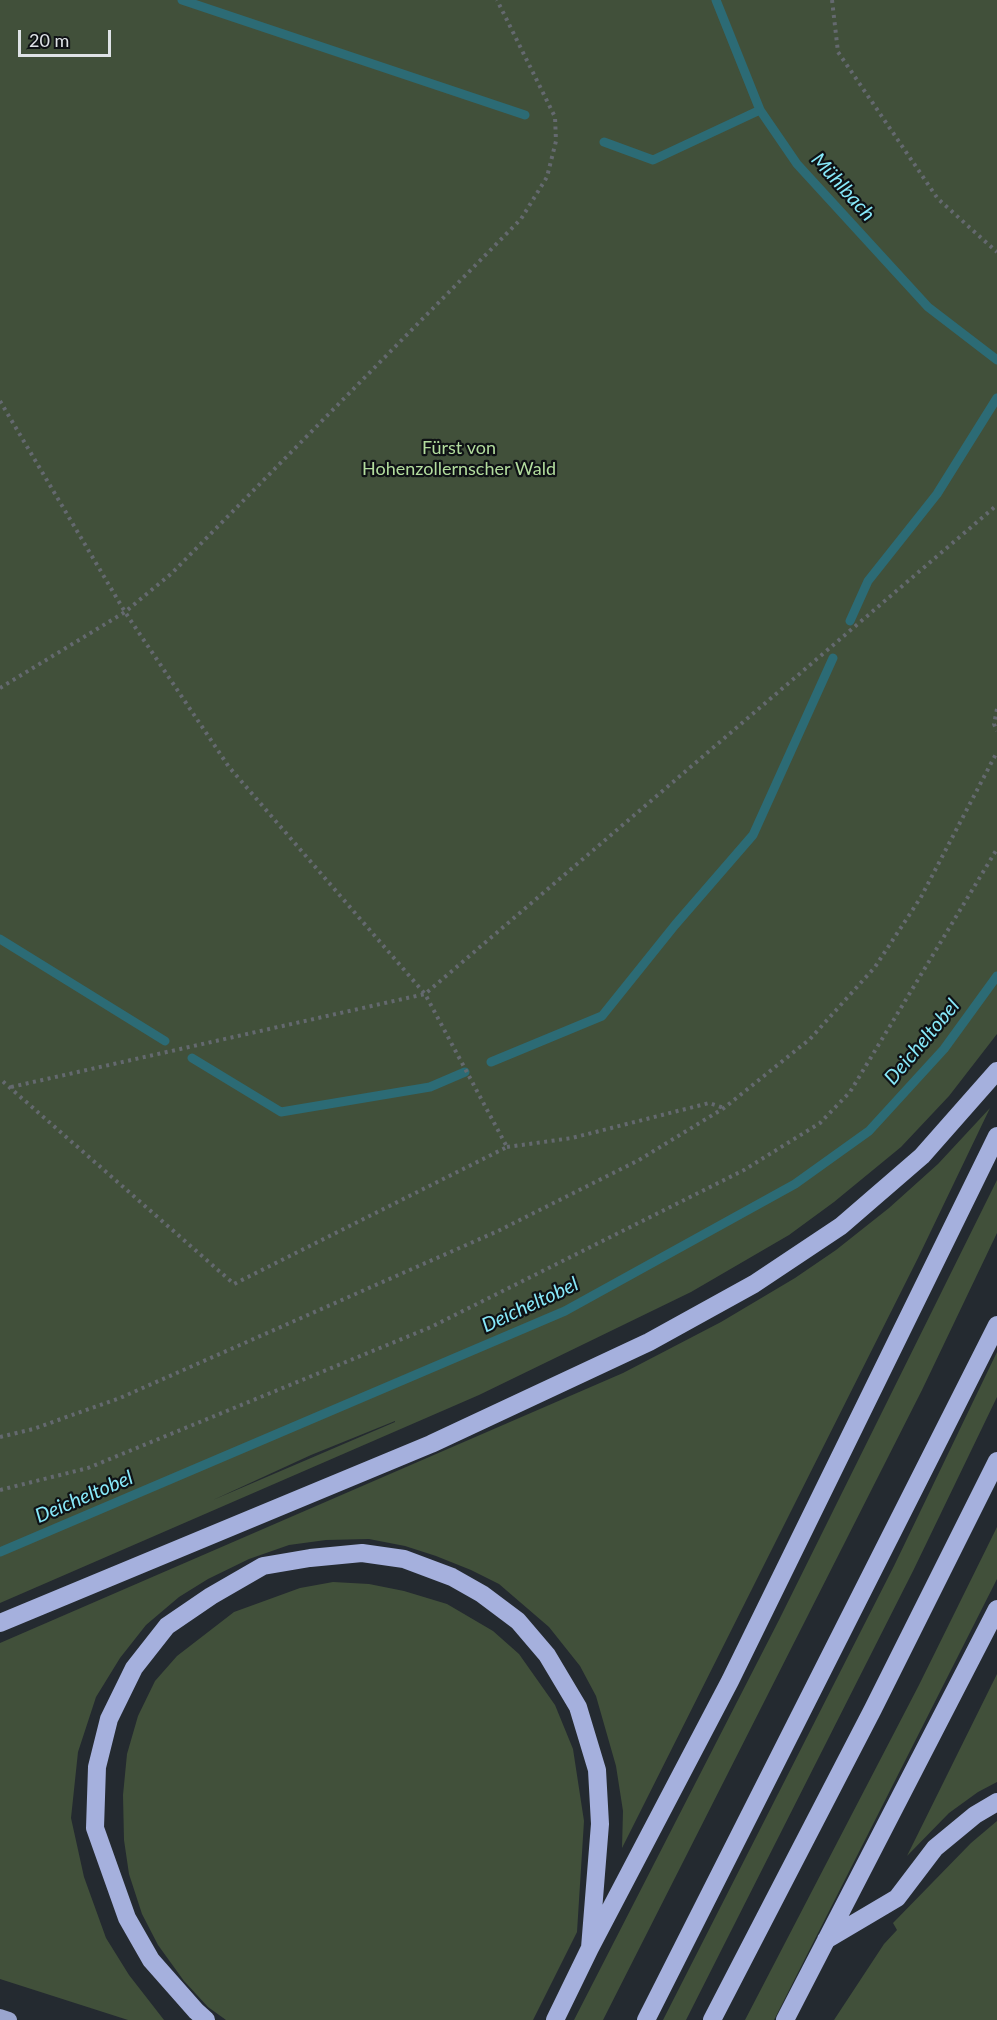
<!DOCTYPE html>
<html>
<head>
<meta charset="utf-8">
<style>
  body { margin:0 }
  #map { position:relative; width:997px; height:2020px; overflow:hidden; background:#242a30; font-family:Lato,sans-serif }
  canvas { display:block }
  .scale { position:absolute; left:18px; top:30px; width:93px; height:27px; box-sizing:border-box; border:3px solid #dfe3e7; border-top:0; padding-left:8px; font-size:18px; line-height:21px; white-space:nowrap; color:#dfe3e7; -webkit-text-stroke:4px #0f1215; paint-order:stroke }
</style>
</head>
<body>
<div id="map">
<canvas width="997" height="2020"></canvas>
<div class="scale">20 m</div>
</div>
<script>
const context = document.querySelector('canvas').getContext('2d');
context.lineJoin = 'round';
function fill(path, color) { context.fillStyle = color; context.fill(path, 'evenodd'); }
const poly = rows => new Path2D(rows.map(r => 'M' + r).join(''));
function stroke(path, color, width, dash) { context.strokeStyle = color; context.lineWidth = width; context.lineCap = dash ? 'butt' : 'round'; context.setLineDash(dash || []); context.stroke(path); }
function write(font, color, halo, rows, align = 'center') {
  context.font = font + ' Lato,sans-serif'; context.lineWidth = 4.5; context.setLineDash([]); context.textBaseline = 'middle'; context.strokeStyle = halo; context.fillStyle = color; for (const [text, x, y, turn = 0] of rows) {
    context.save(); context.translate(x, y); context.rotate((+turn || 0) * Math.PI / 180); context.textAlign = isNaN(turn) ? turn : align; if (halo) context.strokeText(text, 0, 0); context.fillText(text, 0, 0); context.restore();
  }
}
fill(poly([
  [0,0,997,0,997,1034,949,1096,901,1147,834,1202,789,1235,691,1292,479,1395,0,1603],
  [395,1421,395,1422,213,1500,311,1455],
  [990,1108,918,1258,622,1848,623,1811,616,1766,596,1696,580,1666,549,1627,499,1584,471,1570,436,1556,405,1546,369,1539,326,1540,289,1545,249,1559,208,1579,179,1597,146,1625,120,1658,96,1697,78,1752,71,1818,84,1877,106,1938,129,1975,164,2020,128,2020,0,1979,0,1643,623,1373,721,1322,795,1278,836,1250,889,1208,938,1164],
  [997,1180,997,1233,922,1390,603,2020,574,2020,779,1620],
  [997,1352,997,1397,913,1571,686,2020,663,2020,894,1566],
  [997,1527,997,1579,774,2020,745,2020,919,1685],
  [333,1582,369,1584,404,1591,447,1604,493,1631,519,1654,555,1705,573,1749,584,1821,577,1932,533,2020,226,2020,208,2007,184,1981,158,1945,142,1914,129,1874,124,1840,123,1795,127,1754,138,1716,155,1681,177,1656,234,1612,300,1588],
  [997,1674,997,1782,978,1792,949,1813,907,1856],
  [997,1821,997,2020,834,2020,884,1944,897,1930,893,1923,971,1843]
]), '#41503a');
stroke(poly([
  [182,0,525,115],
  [716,0,760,110,797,164,928,307,997,360],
  [604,142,653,160,760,110],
  [850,621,868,581,937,494,997,398],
  [0,939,165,1041],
  [192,1058,281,1112,430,1087,465,1072],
  [491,1062,602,1016,675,925,753,835,833,658],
  [0,1552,565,1311,795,1184,869,1131,944,1049,997,976]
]), '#2c6b75', 9);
stroke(poly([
  [832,0,838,52,938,199,997,252],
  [0,401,125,612,229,767,425,994,507,1147,234,1284,0,1079],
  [0,688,125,612,172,573,521,219,547,177,556,141,555,117,497,0],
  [997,709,994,724,997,731],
  [11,1087,425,994,997,505],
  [507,1147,572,1138,709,1103,724,1108],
  [0,1437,33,1429,120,1398,498,1231,639,1160,724,1108,810,1039,875,967,921,897,997,752],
  [0,1490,88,1468,431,1327,744,1170,820,1123,850,1092,997,849]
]), '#64696f', 4, [3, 4.5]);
stroke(poly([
  [0,2017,9,2020]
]), '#9aa5ce', 16);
stroke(poly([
  [0,1623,431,1444,649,1342,754,1284,841,1226,922,1156,997,1071],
  [826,1940,897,1898,935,1848,975,1815,997,1802],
  [206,2020,196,2011,151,1960,127,1918,95,1828,97,1767,109,1719,134,1668,167,1626,211,1596,263,1566,310,1558,362,1553,404,1559,452,1577,482,1594,518,1621,547,1655,578,1707,597,1770,600,1824,590,1948],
  [555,2020,590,1948,730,1681,997,1136],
  [646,2020,997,1325],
  [712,2020,873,1709,997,1461],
  [785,2020,997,1609]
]), '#a5b0dd', 18);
write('18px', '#b3dd9e', '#0f1215', [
  ["Fürst von",459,448],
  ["Hohenzollernscher Wald",459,469]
]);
write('italic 20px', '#88eafb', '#0f1215', [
  ["Mühlbach",843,187,48],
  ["Deicheltobel",922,1042,-50],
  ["Deicheltobel",530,1305,-25],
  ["Deicheltobel",84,1497,-23]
]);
</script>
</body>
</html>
